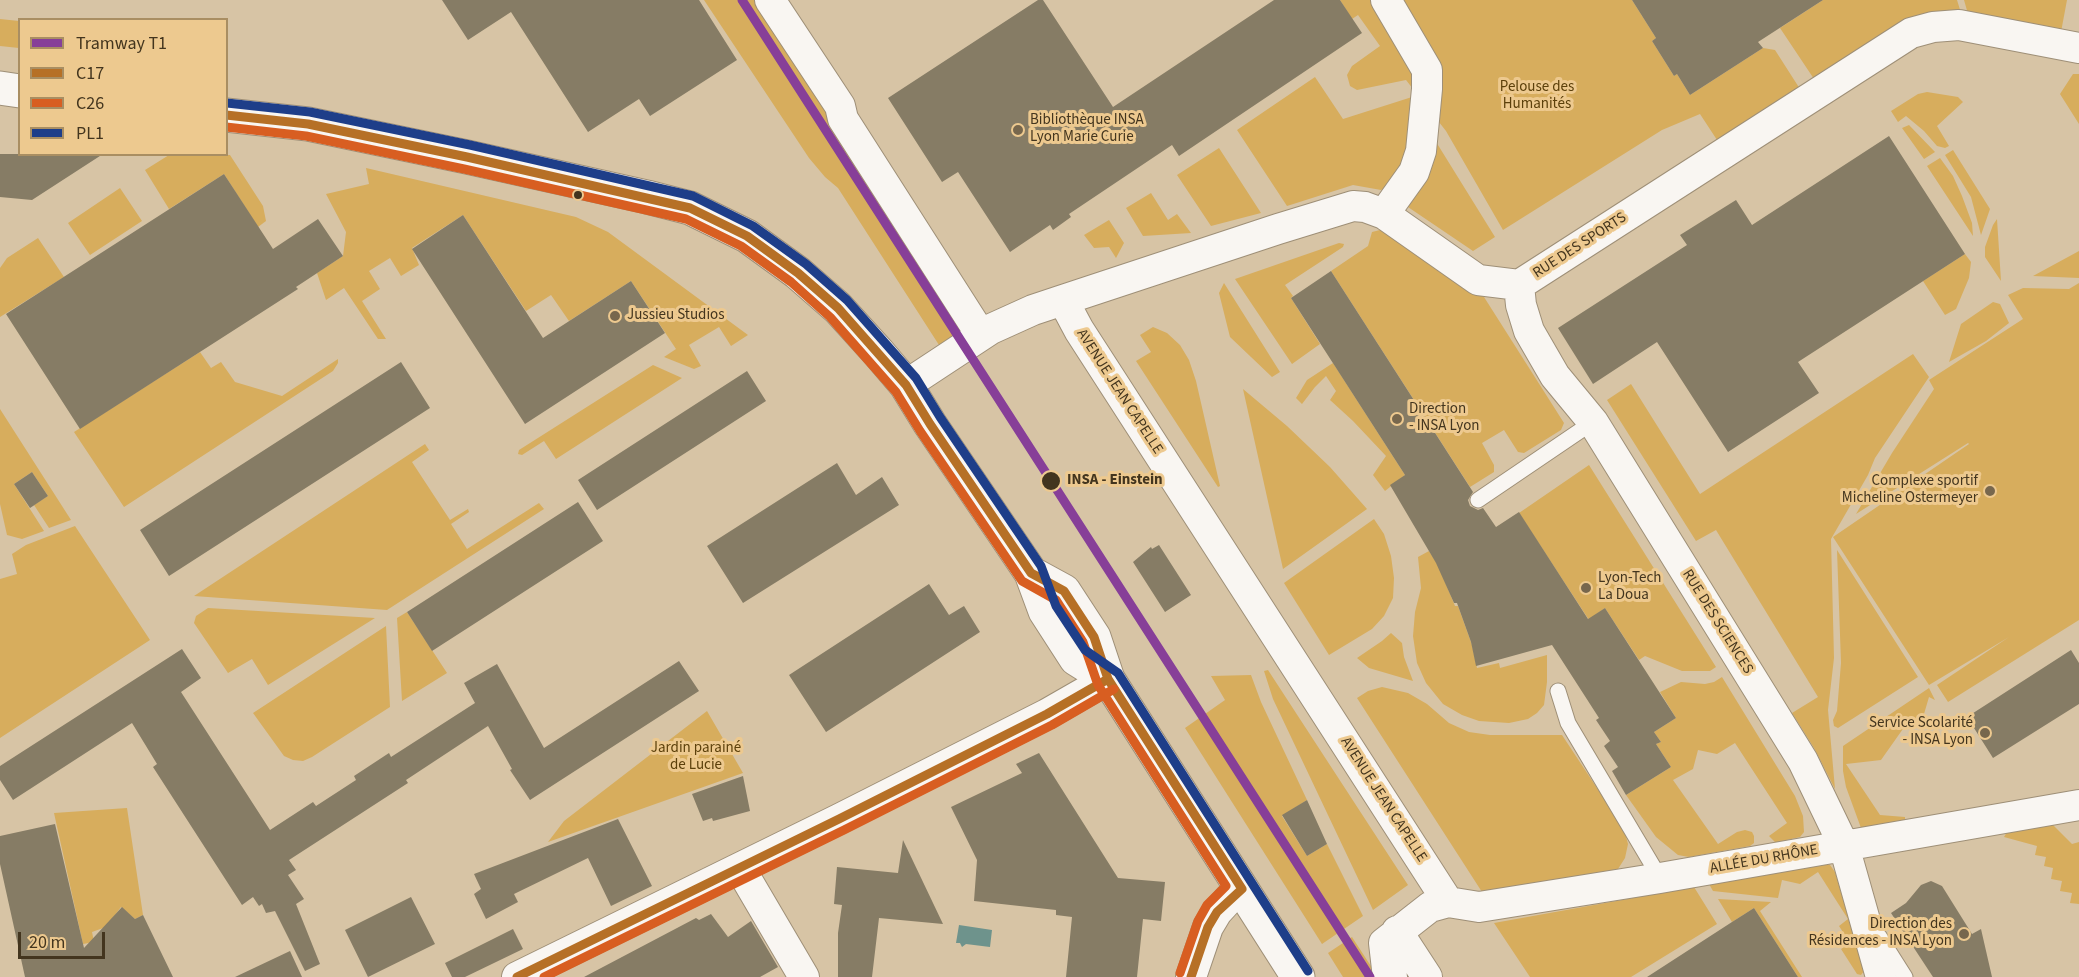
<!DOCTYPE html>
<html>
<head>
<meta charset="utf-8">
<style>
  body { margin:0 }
  #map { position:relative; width:2079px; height:977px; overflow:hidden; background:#d7c4a5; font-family:"Source Sans 3",sans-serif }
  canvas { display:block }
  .legend { position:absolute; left:18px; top:18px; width:210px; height:138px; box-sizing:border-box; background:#edc98f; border:2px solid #a98e62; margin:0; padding:8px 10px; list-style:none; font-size:18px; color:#43351e }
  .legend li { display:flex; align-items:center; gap:12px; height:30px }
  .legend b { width:30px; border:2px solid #a98e62 }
  .scale { position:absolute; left:18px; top:932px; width:87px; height:27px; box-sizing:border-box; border:3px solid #43351e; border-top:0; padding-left:8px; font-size:18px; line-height:21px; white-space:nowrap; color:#43351e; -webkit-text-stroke:4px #edc98f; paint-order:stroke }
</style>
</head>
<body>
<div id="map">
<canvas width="2079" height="977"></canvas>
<ul class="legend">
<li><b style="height:8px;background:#873f98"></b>Tramway T1</li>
<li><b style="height:8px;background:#b67026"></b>C17</li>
<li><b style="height:8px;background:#d85e21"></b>C26</li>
<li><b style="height:8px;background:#1e3e89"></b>PL1</li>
</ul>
<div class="scale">20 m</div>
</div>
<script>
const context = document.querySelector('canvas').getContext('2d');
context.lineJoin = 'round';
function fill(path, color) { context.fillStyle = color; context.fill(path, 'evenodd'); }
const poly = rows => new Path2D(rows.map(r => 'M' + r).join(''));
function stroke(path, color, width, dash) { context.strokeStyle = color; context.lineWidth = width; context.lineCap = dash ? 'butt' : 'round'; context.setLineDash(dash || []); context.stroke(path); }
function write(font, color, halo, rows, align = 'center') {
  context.font = font + ' "Source Sans 3",sans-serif'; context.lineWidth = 6; context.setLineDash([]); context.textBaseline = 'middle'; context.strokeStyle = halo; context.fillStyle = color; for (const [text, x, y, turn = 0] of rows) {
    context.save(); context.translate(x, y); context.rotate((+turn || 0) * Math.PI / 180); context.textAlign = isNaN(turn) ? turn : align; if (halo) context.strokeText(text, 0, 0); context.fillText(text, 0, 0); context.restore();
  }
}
fill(poly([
  [704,0,758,0,962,330,939,345,838,188,825,177,809,158],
  [1340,0,1632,0,1656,38,1652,41,1674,76,1677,74,1690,95,1763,48,1775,50,1800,89,1719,143,1700,114,1662,130,1503,230,1446,131,1406,80,1357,90,1350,86,1347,75,1352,66,1380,46,1358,15,1352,19],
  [1823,0,1957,0,1961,13,1814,79,1780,28],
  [1964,0,2067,0,2061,32,1968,14],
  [0,19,19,21,19,48,0,46],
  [2073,74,2079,74,2079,124,2060,94],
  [1315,77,1343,119,1412,97,1410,145,1399,180,1381,190,1353,185,1287,206,1237,130],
  [1927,92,1958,97,1963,102,1937,126,1949,146,1945,148,1937,146,1924,131,1906,116,1898,122,1891,111,1918,94],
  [1909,125,1935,152,1924,159,1902,128],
  [1433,137,1495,237,1473,251,1405,205],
  [1219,148,1261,213,1211,226,1177,175],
  [1953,150,1990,209,1981,235,1971,197,1945,155],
  [169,155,230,155,263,206,266,221,258,227,224,174,169,209,145,170],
  [1940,158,1953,176,1962,196,1972,223,1973,236,1927,166],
  [366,168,576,217,608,232,748,335,731,346,719,327,689,345,701,366,694,369,664,357,676,349,631,281,569,321,551,295,526,311,463,215,412,248,419,265,401,276,390,258,369,271,380,289,362,301,386,339,378,339,344,288,326,300,317,273,343,256,346,232,326,194,369,184],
  [120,188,142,221,90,255,68,223],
  [1151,193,1168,220,1177,214,1191,233,1143,236,1126,208],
  [1997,219,2001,281,1985,257,1985,247,1993,225],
  [1109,220,1124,243,1116,258,1109,247,1094,248,1084,235],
  [1384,229,1484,297,1564,423,1561,430,1524,453,1518,452,1504,430,1482,443,1494,465,1494,472,1470,487,1331,271,1368,246,1372,232],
  [38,238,64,277,0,317,0,268,7,258],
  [1339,243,1344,244,1343,247,1285,285,1293,296,1291,298,1320,344,1292,364,1235,279],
  [2079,251,2079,278,2033,276],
  [1965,254,1971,262,1969,278,1956,309,1945,315,1923,281],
  [1224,283,1280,372,1272,377,1230,337,1219,293],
  [2079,283,2079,620,1948,702,1937,685,2009,637,1929,685,1833,537,1969,444,1968,443,1856,514,1892,453,1934,389,1929,380,2023,319,2008,295,2023,288,2069,289],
  [1993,302,2000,304,2009,323,1986,341,1949,362,1961,324],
  [1153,327,1167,333,1180,345,1189,360,1196,381,1220,486,1218,487,1136,361,1151,352,1140,335],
  [200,352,211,368,221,362,235,382,282,396,338,359,338,363,333,371,124,507,74,432],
  [1913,354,1929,377,1875,458,1868,475,1831,539,1834,658,1828,710,1835,789,1814,748,1792,713,1818,697,1716,530,1696,541,1607,400,1631,384,1700,494],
  [1333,363,1405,475,1385,491,1373,475,1386,456,1353,421,1330,400,1336,391,1326,376,1315,387,1302,404,1296,398,1307,380],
  [653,365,682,378,556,459,544,441,522,455,518,454,519,450],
  [1243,389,1287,426,1330,467,1367,509,1283,569],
  [0,409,71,520,49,528,34,505,48,496,32,472,14,484,44,531,22,539,7,535,0,504],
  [425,444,429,450,412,462,450,520,468,509,469,512,451,524,467,549,539,503,544,509,387,610,194,596],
  [1589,465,1716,667,1710,671,1682,671,1645,656,1639,660,1605,608,1595,615,1591,623,1519,513],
  [1374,519,1384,534,1391,556,1394,578,1393,598,1384,616,1372,629,1329,655,1284,583],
  [75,526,150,640,0,738,0,579,17,574,12,554,26,545],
  [1837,550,1918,677,1838,728,1834,726,1833,720,1837,711,1841,663],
  [1429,551,1438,565,1455,606,1458,606,1472,645,1477,668,1499,663,1500,668,1547,655,1547,682,1544,705,1537,713,1528,719,1509,723,1479,721,1462,715,1443,704,1426,683,1417,663,1413,636,1415,612,1421,588,1418,557],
  [208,608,375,618,268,685,252,659,228,673,194,623,196,616],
  [407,612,447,673,402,701,397,618],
  [386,626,390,707,312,757,303,761,293,760,284,756,253,713],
  [1391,633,1402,643,1404,657,1413,681,1369,668,1357,658,1382,641],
  [1268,670,1408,885,1373,910,1273,699,1264,671],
  [1251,675,1261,702,1307,800,1282,816,1307,856,1327,844,1363,916,1322,944,1185,728,1225,700,1211,676],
  [1722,677,1795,796,1803,816,1804,832,1800,837,1778,842,1775,842,1769,836,1787,823,1735,743,1717,754,1698,750,1693,769,1673,780,1718,844,1737,832,1745,830,1752,832,1754,836,1754,843,1750,846,1689,857,1678,855,1656,837,1626,795,1671,767,1656,744,1661,742,1654,732,1676,718,1660,692,1681,682,1705,684,1714,682],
  [1382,687,1408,693,1427,704,1449,723,1469,732,1490,735,1562,735,1624,829,1628,844,1625,858,1618,869,1482,892,1357,698,1368,691],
  [1929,688,1935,700,1929,697,1924,714,1905,726,1881,760,1846,764,1880,815,1905,817,1905,820,1861,828,1846,787,1843,771,1843,746],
  [707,711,743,773,548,842,564,821],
  [127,808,143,915,135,919,121,907,106,927,92,932,94,942,83,944,54,813],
  [2053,825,2072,844,2079,842,2079,904,2070,903,2072,893,2060,891,2062,881,2051,879,2053,868,2044,866,2046,857,2035,855,2037,846,2004,837,2007,832],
  [1825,865,1830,865,1835,872,1864,971,1861,975,1857,974,1841,949,1850,943,1839,926,1848,919,1818,872,1800,884,1782,880,1778,898,1713,891,1709,884],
  [1694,887,1717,924,1631,977,1530,977,1494,923],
  [1718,899,1771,902,1760,911,1802,977,1798,977,1754,908,1732,922],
  [1352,937,1378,977,1343,977,1328,953]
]), '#d7ad5d');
fill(poly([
  [959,925,992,930,990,947,966,944,962,947,960,943,956,943]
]), '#6e938c');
fill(poly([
  [442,0,699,0,737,60,650,116,639,99,588,132,511,12,468,40],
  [1038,0,1043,0,1113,107,1274,0,1340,0,1362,33,1179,156,1172,145,1069,214,1071,217,1053,230,1050,225,1010,252,958,172,942,182,888,98],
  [1632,0,1823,0,1758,42,1763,48,1690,95,1677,74,1674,76,1652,41,1656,38],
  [1889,136,1965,254,1798,362,1819,393,1728,452,1657,342,1593,384,1558,328,1687,245,1680,235,1736,200,1752,225],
  [0,154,103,154,32,200,0,197],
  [224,174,273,249,318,219,343,256,296,287,298,289,80,429,6,314],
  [463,215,543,338,631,281,665,333,525,424,412,249],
  [1331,271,1473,492,1468,500,1470,506,1478,510,1483,508,1496,527,1519,512,1588,619,1605,608,1676,718,1654,732,1661,742,1656,744,1671,767,1626,795,1612,771,1618,767,1604,746,1610,741,1596,720,1599,718,1552,645,1476,666,1471,642,1457,603,1454,603,1436,563,1390,485,1405,475,1291,298],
  [401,362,430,408,169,576,140,530],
  [747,371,766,401,597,510,578,480],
  [837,463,856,495,882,477,899,505,743,603,707,546],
  [32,472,48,496,30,508,14,484],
  [578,502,603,541,432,651,407,612],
  [1159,545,1191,595,1165,612,1133,562,1151,547,1152,549],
  [929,584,949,615,964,606,980,632,826,732,789,675],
  [182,649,201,678,181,692,270,830,313,802,316,806,356,780,354,776,389,753,391,757,475,703,464,683,497,664,544,748,679,661,699,691,530,800,510,770,512,769,488,726,406,780,408,783,289,860,296,870,288,875,304,899,296,904,320,964,305,971,275,911,266,913,262,904,259,906,253,897,242,905,153,767,157,764,132,723,13,800,0,780,0,766],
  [2071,650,2079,663,2079,704,1993,758,1967,717],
  [1039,753,1118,878,1165,882,1161,921,1143,919,1137,977,1066,977,1072,917,1056,915,1056,910,974,901,977,860,951,807,1022,773,1016,764],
  [743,776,750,811,713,821,712,818,703,821,692,794],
  [1307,800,1327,844,1307,856,1282,815],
  [618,819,652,886,611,906,588,858,514,894,518,902,486,919,474,894,481,889,474,874],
  [55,824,84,948,122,907,135,919,143,915,173,977,25,977,0,864,0,836],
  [903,840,943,924,879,918,872,977,838,977,838,933,842,905,834,904,837,867,898,873],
  [1931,881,1942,886,1972,934,1981,929,1992,977,1933,977,1891,913,1906,903,1921,885],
  [411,897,435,944,368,977,345,930],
  [1754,908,1798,977,1647,977,1732,922],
  [711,914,728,937,751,921,778,967,760,977,584,977,696,918,699,920],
  [513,929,523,949,465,977,452,977,445,963],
  [290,951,302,977,235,977]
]), '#867c65');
const lane = poly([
  [1478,500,1593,422],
  [1558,691,1568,723,1660,878],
  [1879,936,1905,977]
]);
const street = poly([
  [770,0,840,106,843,119,981,335],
  [1384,214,1414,172,1421,151,1427,89,1427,70,1386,0],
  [1519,285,1521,305,1529,331,1555,376,1593,422,1803,761,1844,846,1881,977],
  [1063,300,1278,229,1353,206,1365,207,1384,214,1478,280,1519,285,1911,33,1933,27,1959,25,2079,48],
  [906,385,991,329,1033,310,1063,300,1079,330,1448,902,1430,907,1384,943,1387,969,1392,977],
  [740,868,804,977],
  [1448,902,1479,907,1660,878,2079,805],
  [1397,931,1427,977],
  [517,977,839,819,1047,714,1108,679],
  [1191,977,1208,927,1217,912,1229,899,1242,889]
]);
const secondary = poly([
  [0,88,20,91],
  [226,115,308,124,467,157,647,197,690,208,747,236,798,273,838,308,878,352,906,385,930,424,1031,573,1045,611,1076,659,1108,679],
  [1031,573,1064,591,1094,637,1108,679,1298,977]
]);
stroke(lane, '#9e8f77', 17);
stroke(street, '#9e8f77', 32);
stroke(secondary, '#9e8f77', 35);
stroke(lane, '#f9f6f2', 15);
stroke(street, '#f9f6f2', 30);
stroke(secondary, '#f9f6f2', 33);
stroke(poly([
  [226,115,308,124,467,157,690,208,747,236,798,273,838,308,906,385,930,424,1031,573,1064,591,1094,637,1108,679,1242,889,1217,912,1208,927,1191,977],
  [517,977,839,819,1047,714,1108,679]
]), '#b67026', 9);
stroke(poly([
  [226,127,306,136,464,169,686,219,741,246,791,282,830,317,896,392,920,431,1022,581,1056,600,1083,642,1098,685,1226,886,1207,905,1198,921,1180,973],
  [544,977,844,830,1052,725,1114,689]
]), '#d85e21', 9);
stroke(poly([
  [227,103,310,112,470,145,693,196,753,226,806,264,847,300,916,378,940,417,1041,566,1056,606,1085,650,1118,673,1308,971]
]), '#1e3e89', 9);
stroke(poly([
  [742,0,1370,977]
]), '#873f98', 9);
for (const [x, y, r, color] of [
  [1018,130,6,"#77674d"],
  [578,195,5,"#43351e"],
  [615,316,6,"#77674d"],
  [1397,419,6,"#77674d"],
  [1051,481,10,"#43351e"],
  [1990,491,6,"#77674d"],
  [1586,588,6,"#77674d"],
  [1985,733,6,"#77674d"],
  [1964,934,6,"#77674d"]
]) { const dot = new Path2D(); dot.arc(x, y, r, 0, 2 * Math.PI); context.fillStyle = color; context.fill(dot); stroke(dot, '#edc98f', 2); }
write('15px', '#5c400b', '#edc98f', [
  ["Pelouse des",1537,88],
  ["Humanités",1537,105],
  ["Jardin parainé",696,749],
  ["de Lucie",696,766]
]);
write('15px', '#43351e', '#edc98f', [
  ["Bibliothèque INSA",1030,121],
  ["Lyon Marie Curie",1030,138],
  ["Jussieu Studios",627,316],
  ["Direction",1409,410],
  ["- INSA Lyon",1409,427],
  ["Complexe sportif",1978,482,"right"],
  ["Micheline Ostermeyer",1978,499,"right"],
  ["Lyon-Tech",1598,579],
  ["La Doua",1598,596],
  ["Service Scolarité",1973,724,"right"],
  ["- INSA Lyon",1973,741,"right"],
  ["Direction des",1952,925,"right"],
  ["Résidences - INSA Lyon",1952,942,"right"]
], 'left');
write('15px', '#43351e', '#edc98f', [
  ["RUE DES SPORTS",1580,246,-33],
  ["AVENUE JEAN CAPELLE",1119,392,57],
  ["RUE DES SCIENCES",1717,622,58],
  ["AVENUE JEAN CAPELLE",1383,800,57],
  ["ALLÉE DU RHÔNE",1764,860,-10]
]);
write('bold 15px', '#43351e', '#edc98f', [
  ["INSA - Einstein",1067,481]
], 'left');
</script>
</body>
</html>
